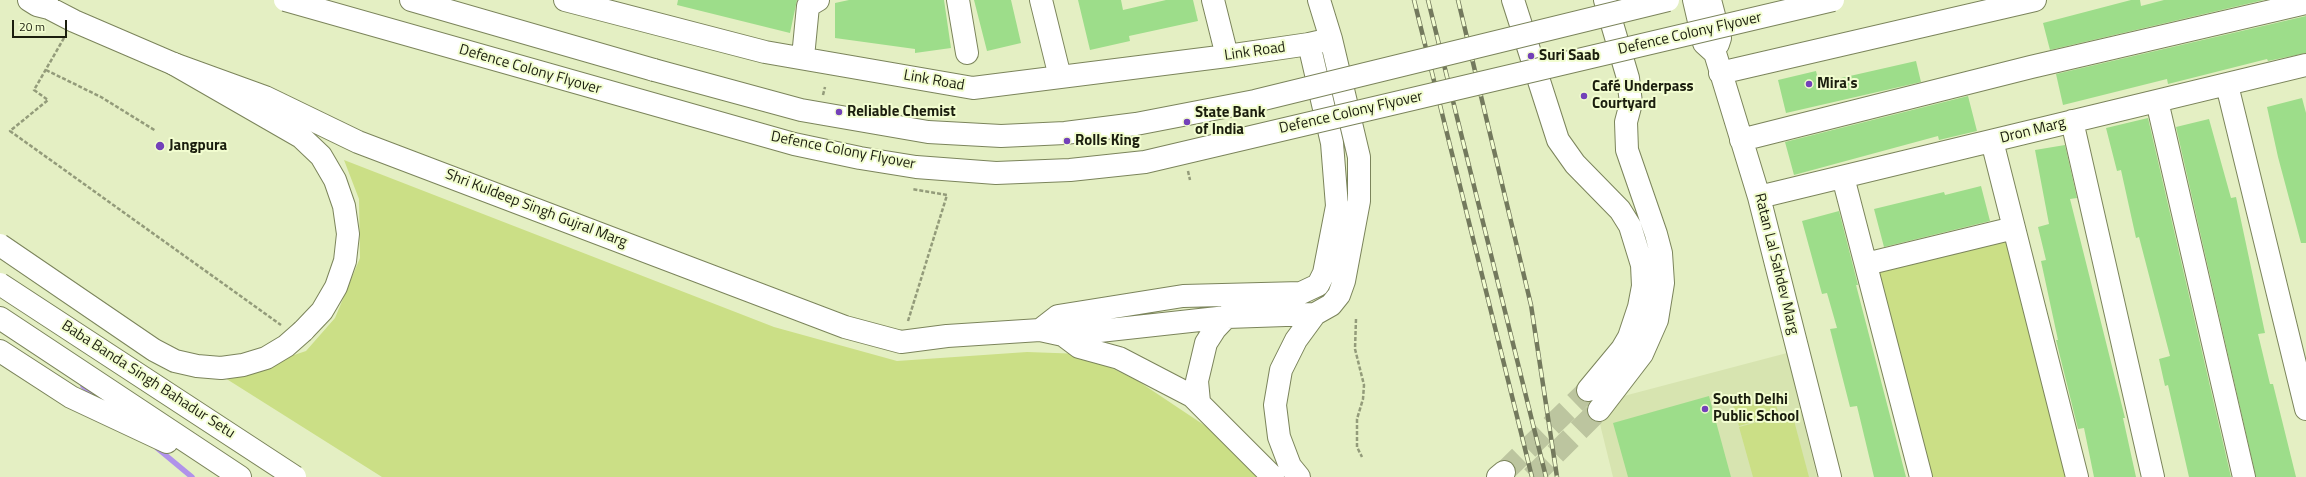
<!DOCTYPE html>
<html>
<head>
<meta charset="utf-8">
<style>
  body { margin:0 }
  #map { position:relative; width:2306px; height:477px; overflow:hidden; background:#e4efc3; font-family:"Titillium Web",sans-serif }
  canvas { display:block }
  .scale { position:absolute; left:12px; top:20px; width:55px; height:18px; box-sizing:border-box; border:2px solid #1b1e0e; border-top:0; padding-left:5px; font-size:12px; line-height:14px; white-space:nowrap; color:#1b1e0e; -webkit-text-stroke:3px #f2fdd0; paint-order:stroke }
</style>
</head>
<body>
<div id="map">
<canvas width="2306" height="477"></canvas>
<div class="scale">20 m</div>
</div>
<script>
const context = document.querySelector('canvas').getContext('2d');
context.lineJoin = 'round';
function fill(path, color) { context.fillStyle = color; context.fill(path, 'evenodd'); }
const poly = rows => new Path2D(rows.map(r => 'M' + r).join(''));
function stroke(path, color, width, dash) { context.strokeStyle = color; context.lineWidth = width; context.lineCap = dash ? 'butt' : 'round'; context.setLineDash(dash || []); context.stroke(path); }
function write(font, color, halo, rows, align = 'center') {
  context.font = font + ' "Titillium Web",sans-serif'; context.lineWidth = 4; context.setLineDash([]); context.textBaseline = 'middle'; context.strokeStyle = halo; context.fillStyle = color; for (const [text, x, y, turn = 0] of rows) {
    context.save(); context.translate(x, y); context.rotate((+turn || 0) * Math.PI / 180); context.textAlign = isNaN(turn) ? turn : align; if (halo) context.strokeText(text, 0, 0); context.fillText(text, 0, 0); context.restore();
  }
}
fill(poly([
  [1787,353,1817,477,1613,477,1599,420,1620,397]
]), '#d7e4b0');
fill(poly([
  [344,160,774,327,897,361,1027,352,1083,354,1138,381,1210,429,1259,477,382,477,225,378,306,351,335,318,360,258,359,199],
  [2010,240,2068,477,1931,477,1878,273],
  [1773,394,1779,415,1739,426,1733,405],
  [1792,413,1809,477,1753,477,1739,427]
]), '#cbdf86');
stroke(poly([
  [83,386,103,402],
  [157,448,192,477]
]), '#b092ea', 5.5);
fill(poly([
  [678,0,797,0,790,33,677,5],
  [849,0,944,0,951,48,915,53,915,49,835,38,835,3],
  [974,0,1011,0,1021,43,987,51],
  [1078,0,1121,0,1123,10,1166,0,1193,0,1198,21,1129,36,1130,41,1090,50],
  [2131,0,2140,0,2141,6,2164,0,2264,0,2050,50,2043,23],
  [2306,16,2306,53,2268,61,2267,59,2168,84,2167,79,2063,105,2056,74],
  [1916,61,1921,82,1786,113,1778,80,1816,71,1819,83],
  [1968,96,1977,131,1939,140,1938,136,1794,175,1785,142],
  [2302,98,2306,113,2306,243,2301,243,2278,157,2267,107],
  [2148,118,2231,477,2189,477,2168,385,2165,386,2159,359,2170,356,2139,237,2136,238,2121,170,2117,171,2106,128],
  [2209,119,2231,198,2236,197,2265,333,2258,334,2270,384,2273,384,2296,477,2256,477,2176,127],
  [2065,145,2077,198,2070,199,2125,418,2123,418,2136,477,2094,477,2084,428,2078,429,2056,340,2058,340,2041,261,2046,260,2038,227,2049,224,2035,150],
  [1981,186,1990,221,1884,247,1874,209,1944,192,1945,195],
  [1839,211,1858,285,1856,285,1906,477,1874,477,1857,406,1850,407,1830,329,1837,328,1827,293,1822,294,1802,221],
  [1709,396,1731,477,1628,477,1613,423]
]), '#9ddd8a');
stroke(poly([
  [1504,472,1588,390],
  [1532,477,1599,410]
]), '#bcc59f', 22, [22, 11]);
const minor = poly([
  [29,0,37,5,49,8,46,0],
  [565,0,765,52,973,88,1227,56,1309,44,1331,39],
  [958,0,967,53],
  [1041,0,1060,77],
  [1213,0,1227,56],
  [1513,0,1558,140,1575,164,1620,210,1630,226,1642,265,1643,286,1639,307,1629,337,1622,349,1588,390],
  [1694,0,1704,43,1715,53,1759,197,1830,477],
  [1710,0,1720,38,1718,44],
  [49,8,74,21,174,64,265,97,358,142,845,327,901,342,947,336,1040,330,1063,335,1227,317,1315,314,1331,305,1339,295,1344,281,1359,201,1359,157,1331,39,1319,0],
  [803,57,808,6,818,0],
  [1720,73,2035,0],
  [2227,85,2306,409],
  [2157,101,2244,477],
  [2072,121,2153,477],
  [1741,140,2031,67,2306,3],
  [1992,141,2077,477],
  [1843,177,1921,477],
  [1759,197,2306,65],
  [1866,264,2014,228],
  [1062,329,1063,335,1079,347,1119,358,1192,396,1273,477],
  [1040,330,1058,316,1183,296,1301,293,1318,285,1324,273,1337,206,1332,143,1309,44],
  [1199,402,1197,381,1206,343,1215,329,1232,311],
  [1599,410,1642,354,1657,320,1663,283,1661,253,1656,234,1627,150,1626,122,1631,103,1628,78,1605,0],
  [1299,477,1290,466,1279,437,1275,405,1281,370,1296,340,1315,314],
  [1498,477,1504,472]
]);
const major = poly([
  [411,0,654,70]
]);
const highway = poly([
  [174,64,301,137,321,156,335,180,344,206,348,234,345,261,336,287,322,311,303,331],
  [0,318,240,477],
  [0,351,71,397,167,442]
]);
stroke(minor, '#7b845b', 24);
stroke(major, '#7b845b', 24);
stroke(highway, '#7b845b', 24);
stroke(poly([
  [64,38,34,90,48,100,10,131,281,325],
  [46,70,101,97,156,131],
  [823,95,825,87],
  [1188,171,1190,180],
  [1356,319,1355,349,1364,385,1363,399,1357,419,1357,447,1362,457],
  [908,321,947,195,912,189]
]), '#939b7a', 2.5, [4, 2]);
stroke(minor, '#fff', 22);
stroke(major, '#fff', 22);
stroke(highway, '#fff', 22);
const rail = poly([
  [1414,0,1532,477],
  [1428,0,1546,477],
  [1458,0,1531,305,1557,477]
]);
stroke(rail, '#73795d', 4.5);
stroke(rail, '#f2fdd0', 3, [9]);
const majorBridge = poly([
  [285,0,794,144,860,158,916,167,996,173,1070,170,1145,162,1833,0],
  [654,70,801,110,928,132,1001,136,1065,133,1136,124,1255,101,1668,0]
]);
const highwayBridge = poly([
  [0,245,154,350,175,361,197,366,221,368,243,365,266,358,286,346,303,331],
  [0,284,295,477]
]);
stroke(majorBridge, '#7b845b', 24, []);
stroke(highwayBridge, '#7b845b', 24, []);
stroke(majorBridge, '#fff', 22);
stroke(highwayBridge, '#fff', 22);
for (const [x, y, r, color] of [
  [1531,56,4,"#7341b9"],
  [1809,84,4,"#7341b9"],
  [1584,96,4,"#7341b9"],
  [839,112,4,"#7341b9"],
  [1187,122,4,"#7341b9"],
  [1067,141,4,"#7341b9"],
  [160,146,5,"#7341b9"],
  [1705,409,4,"#7341b9"]
]) { const dot = new Path2D(); dot.arc(x, y, r, 0, 2 * Math.PI); context.fillStyle = color; context.fill(dot); stroke(dot, '#f2fdd0', 1.5); }
write('15px', '#1b1e0e', '#f2fdd0', [
  ["Defence Colony Flyover",1690,34,-13],
  ["Link Road",1255,52,-8],
  ["Defence Colony Flyover",530,70,16],
  ["Link Road",934,81,10],
  ["Defence Colony Flyover",1351,113,-13],
  ["Dron Marg",2033,131,-14],
  ["Defence Colony Flyover",843,151,11],
  ["Shri Kuldeep Singh Gujral Marg",536,209,21],
  ["Ratan Lal Sahdev Marg",1776,264,76],
  ["Baba Banda Singh Bahadur Setu",148,380,33]
]);
write('bold 15px', '#1b1e0e', '#f2fdd0', [
  ["Suri Saab",1539,56],
  ["Mira's",1817,84],
  ["Café Underpass",1592,87],
  ["Courtyard",1592,104],
  ["Reliable Chemist",847,112],
  ["State Bank",1195,113],
  ["of India",1195,130],
  ["Rolls King",1075,141],
  ["Jangpura",169,146],
  ["South Delhi",1713,400],
  ["Public School",1713,417]
], 'left');
</script>
</body>
</html>
